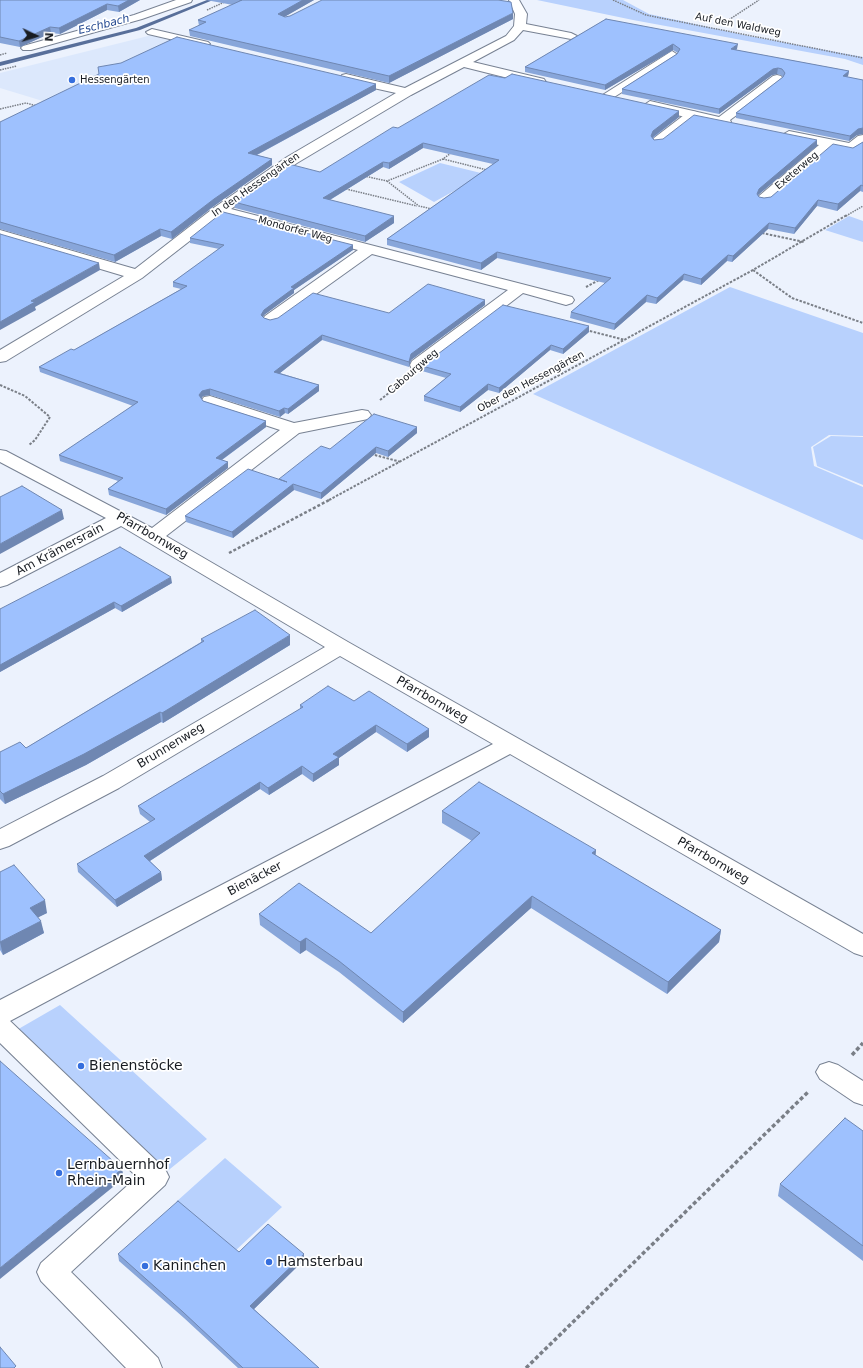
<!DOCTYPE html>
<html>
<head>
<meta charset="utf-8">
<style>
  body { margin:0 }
  #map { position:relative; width:863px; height:1368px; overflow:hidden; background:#ecf2fd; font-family:"DejaVu Sans",sans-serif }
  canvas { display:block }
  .north { position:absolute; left:16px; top:16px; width:40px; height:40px; -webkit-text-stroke:3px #fff; paint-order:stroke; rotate:94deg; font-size:11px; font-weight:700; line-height:16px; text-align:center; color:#181c22 }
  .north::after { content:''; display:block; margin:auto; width:14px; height:18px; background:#181c22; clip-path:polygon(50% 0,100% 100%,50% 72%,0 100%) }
</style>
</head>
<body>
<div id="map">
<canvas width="863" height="1368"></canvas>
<div class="north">N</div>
</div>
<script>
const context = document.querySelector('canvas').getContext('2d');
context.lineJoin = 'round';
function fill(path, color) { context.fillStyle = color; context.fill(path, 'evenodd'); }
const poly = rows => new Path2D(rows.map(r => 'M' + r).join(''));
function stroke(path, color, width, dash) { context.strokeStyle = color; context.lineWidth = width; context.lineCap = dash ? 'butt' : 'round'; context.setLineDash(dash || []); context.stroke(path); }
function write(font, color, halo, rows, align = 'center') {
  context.font = font + ' "DejaVu Sans",sans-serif'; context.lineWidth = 3.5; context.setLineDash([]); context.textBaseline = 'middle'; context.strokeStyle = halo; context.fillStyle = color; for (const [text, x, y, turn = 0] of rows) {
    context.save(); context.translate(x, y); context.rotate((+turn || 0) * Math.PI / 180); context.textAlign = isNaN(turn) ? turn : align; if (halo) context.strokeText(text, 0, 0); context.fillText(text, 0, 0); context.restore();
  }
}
fill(poly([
  [152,35,208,49,79,112,0,88,0,73]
]), '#dce8fc');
fill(poly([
  [537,0,623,0,649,14,749,36,863,57,863,65,845,59,633,20],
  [440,163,485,174,434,202,399,182],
  [849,216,863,221,863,242,825,230],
  [730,287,863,333,863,436,829,435,811,447,814,466,863,487,863,540,533,394],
  [831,436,863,437,863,485,817,466,813,447],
  [60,1005,207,1139,165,1173,15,1031],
  [225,1158,282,1207,234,1252,176,1202]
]), '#b8d1fd');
fill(poly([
  [207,0,213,0,140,30,0,66,0,62,136,28,207,0]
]), '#586f9a');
const lane = poly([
  [692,111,696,112,698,114,696,116,662,144,654,144,652,141,654,138,688,112,692,111],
  [0,1017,9,1020,165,1169,169,1177,165,1185,71,1272,158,1358,162,1368,126,1368,41,1281,37,1272,41,1263,137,1177,0,1043,0,1017],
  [829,1062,838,1065,863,1081,863,1105,854,1102,820,1079,816,1072,820,1065,829,1062]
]);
const street = poly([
  [176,0,192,0,191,2,142,19,31,50,23,50,21,48,23,46,134,15,176,0],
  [509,0,519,0,527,14,526,24,571,33,577,36,571,39,523,30,514,40,473,62,544,79,546,82,544,85,540,86,464,67,411,95,297,163,231,209,572,297,574,300,572,303,566,305,523,293,424,369,418,370,412,369,410,365,412,361,508,290,372,254,277,322,271,324,265,322,263,319,265,316,358,250,223,215,142,278,6,361,0,362,0,350,124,276,0,239,0,230,135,269,215,207,287,157,396,93,342,81,340,78,342,75,346,74,405,88,506,36,514,26,515,14,509,0],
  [152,29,208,42,210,44,204,47,148,34,146,32,152,29],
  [672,51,678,55,676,58,611,99,607,100,601,96,672,51],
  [777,75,781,76,783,79,781,82,730,120,731,122,730,125,725,126,646,108,644,105,650,101,719,117,773,76,777,75],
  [789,131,849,143,858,136,863,135,863,146,852,152,832,148,769,202,759,202,757,199,759,196,819,145,784,138,782,135,789,131],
  [210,396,294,423,362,410,368,411,371,415,368,419,299,433,166,536,348,642,863,934,863,956,854,953,510,754,10,1021,0,1024,0,1000,493,744,340,656,119,788,9,846,0,849,0,829,103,776,325,647,121,526,7,585,0,587,0,573,106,518,0,462,0,450,6,451,152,528,280,430,204,405,201,401,204,397,210,396]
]);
stroke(lane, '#788293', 2);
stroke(street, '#788293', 2);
stroke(poly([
  [613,0,646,15,863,58],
  [207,10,229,0],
  [727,21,759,0],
  [0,55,7,53],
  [0,70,17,66],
  [0,109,26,103,37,106],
  [443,159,487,170],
  [364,176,387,181,443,159,451,153],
  [387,181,419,206,432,209],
  [346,189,417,206],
  [846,216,863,206]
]), '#7a7f87', 1.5, [1.5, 1]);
stroke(poly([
  [762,233,804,242],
  [753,270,792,298,863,323],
  [586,287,599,280],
  [586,330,625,340],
  [0,385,25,396,50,417,35,440,29,445],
  [380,400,404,381],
  [371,454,401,462],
  [329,500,753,270,847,215]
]), '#7a7f87', 2, [2.5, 1.5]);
stroke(poly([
  [229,553,331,499]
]), '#7a7f87', 2.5, [3, 2]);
stroke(poly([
  [852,1055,863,1043],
  [526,1368,809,1091]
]), '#7a7f87', 3.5, [4, 2.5]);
fill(lane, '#fff');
fill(street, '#fff');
fill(poly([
  [0,0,140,0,119,12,107,10,60,34,51,33,20,47,0,43],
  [206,0,314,0,284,17,285,17,513,19,389,83,190,36,189,30,199,26,198,20,233,5],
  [606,19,737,49,736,50,849,71,848,76,847,77,863,80,863,134,857,135,849,141,736,118,736,113,783,77,781,75,777,74,772,75,719,114,622,94,622,89,677,54,678,53,673,50,605,90,525,72,525,67],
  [376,84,376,90,257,155,272,159,272,165,214,206,172,239,161,236,115,262,0,229,0,122],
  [679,117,653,138,654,140,817,146,758,195,759,197,764,198,771,197,863,142,863,192,860,191,837,211,817,206,794,234,768,229,732,262,727,261,701,285,683,280,656,304,646,302,614,330,570,318,571,312,605,283,497,258,481,270,387,245,387,239,493,164,423,148,389,169,383,167,330,200,394,223,365,242,235,208,234,202,320,172,398,128],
  [190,238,353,245,353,250,294,290,294,293,264,315,263,317,264,318,270,320,389,313,485,305,411,360,409,367,322,340,280,373,319,385,319,391,288,414,285,413,280,417,210,395,203,396,201,398,203,401,266,421,266,427,222,460,228,462,228,468,166,515,109,495,108,489,118,481,60,461,59,455,133,406,40,372,39,367,74,350,181,289,173,287,173,282,219,249,190,243],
  [589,332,563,354,550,350,499,393,488,390,460,412,424,401,424,396,446,378,422,371,422,366],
  [417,427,417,433,388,457,376,453,321,499,294,490,233,538,186,522,185,516,279,479],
  [172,583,122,612,115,608,0,672,0,609],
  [201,639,290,645,163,723,161,722,86,765,5,804,0,799,0,752,26,748,201,642],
  [354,701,429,729,429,737,407,752,376,732,339,758,339,765,313,782,302,774,269,795,260,789,150,861,161,872,162,880,117,907,78,872,77,864,150,822,140,814,138,806,300,709,300,705],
  [442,811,596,850,595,855,721,930,719,942,667,994,531,908,403,1023,339,972,306,950,300,954,260,925,259,914,371,933,472,841,442,823],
  [0,872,47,913,38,917,44,933,3,955,0,950],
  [863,1131,863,1261,778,1196,780,1184],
  [239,1252,304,1254,304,1260,254,1309,319,1368,238,1368,184,1318,119,1261,118,1254]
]), '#88a6da');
fill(poly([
  [129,0,140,0,119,12,118,6],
  [303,0,314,0,279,20,278,14],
  [107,4,107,10,60,34,59,28],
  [513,13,513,19,389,83,389,76],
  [50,27,51,33,20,47,19,41],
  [673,44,673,50,605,90,605,85],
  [738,44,737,49,731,54,731,49],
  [778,68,777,74,772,75,719,114,719,109,773,69],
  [849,71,848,76,842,81,843,76],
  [376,84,376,90,249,159,248,153],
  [679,111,679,117,653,137,651,142,651,136,653,131],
  [863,128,863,134,857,135,849,141,850,136,858,129],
  [817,140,817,146,758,195,757,194,759,189],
  [423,143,423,148,389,169,389,163],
  [272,159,272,165,214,206,172,239,171,232,214,199],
  [383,162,383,167,323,204,323,198],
  [861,185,860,191,837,211,838,204],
  [818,200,817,206,794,234,795,228],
  [394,216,394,223,365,242,365,236],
  [769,223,768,229,732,262,733,256],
  [160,229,161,236,115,262,114,255],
  [353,245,353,250,294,290,294,293,264,315,262,320,261,315,264,310,291,287],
  [497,252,497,258,481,270,481,263],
  [728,255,727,261,701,285,701,279],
  [99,263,100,270,35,307,36,310,0,330,0,322,31,301],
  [684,274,683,280,656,304,657,298],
  [647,295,646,302,614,330,615,324],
  [485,300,485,305,411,360,409,367,409,362,411,354],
  [589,326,589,332,563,354,563,349],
  [322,335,322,340,275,377,274,372],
  [551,345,550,350,499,393,499,388],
  [488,384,488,390,460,412,460,407],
  [319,385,319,391,288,414,288,409],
  [210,389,210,395,203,396,200,401,199,395,202,391],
  [284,408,285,413,280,417,279,411],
  [266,421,266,427,216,464,216,458],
  [417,427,417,433,388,457,388,451],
  [376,447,376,453,321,499,321,493],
  [228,462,228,468,166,515,166,509],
  [293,484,294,490,233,538,232,532],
  [62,510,64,519,0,554,0,544],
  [171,577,172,583,122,612,121,606],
  [114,602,115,608,0,672,0,665],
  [290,635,290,645,163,723,162,713],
  [160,712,161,722,86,765,5,804,3,794],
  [376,725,376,732,339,758,339,765,313,782,313,774,333,754],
  [429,729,429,737,407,752,407,744],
  [302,766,302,774,269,795,268,788],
  [260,782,260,789,145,864,144,856],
  [596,850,595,862,592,853],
  [161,872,162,880,117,907,115,900],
  [532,896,531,908,403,1023,403,1012],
  [45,900,47,913,33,920,30,908],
  [41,921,44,933,3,955,0,942],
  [721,930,719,942,667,994,668,982],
  [306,938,306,950,300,954,300,942],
  [122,1169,124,1178,0,1279,0,1268],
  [304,1254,304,1260,251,1312,250,1306]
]), '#6f87b2');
const building = poly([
  [0,0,129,0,118,6,107,4,59,28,50,27,19,41,0,37,0,0],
  [240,0,303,0,278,14,285,17,290,16,322,0,498,0,511,2,513,13,389,76,189,30,206,22,198,20,242,0,240,0],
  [606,19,738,44,731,49,849,71,843,76,863,80,863,128,858,129,850,136,736,113,783,77,785,73,782,69,778,68,773,69,719,109,622,89,677,54,680,49,673,44,605,85,525,67,606,19],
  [177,37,376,84,248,153,272,159,214,199,171,232,160,229,114,255,0,222,0,122,99,74,98,67,121,63,177,37],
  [512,74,679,111,653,131,651,136,654,140,663,139,694,115,817,140,759,189,757,194,759,197,764,198,771,197,833,144,853,148,863,142,863,186,861,185,838,204,818,200,795,228,769,223,733,256,728,255,701,279,684,274,657,298,647,295,615,324,571,312,611,278,497,252,481,263,387,239,499,160,423,143,389,163,383,162,323,198,394,216,365,236,234,202,289,164,320,172,393,127,398,128,489,75,505,78,512,74],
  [223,212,353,245,291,287,294,288,264,310,261,315,264,318,270,320,278,318,313,293,389,313,428,284,485,300,411,354,409,362,322,335,274,372,319,385,288,409,284,408,279,411,210,389,202,391,199,395,203,401,266,421,216,458,228,462,166,509,108,489,123,478,59,455,138,402,39,367,71,349,74,350,187,286,173,282,224,245,190,238,223,212],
  [0,234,99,263,31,301,35,302,0,322,0,234],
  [503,305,589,326,563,349,551,345,499,388,488,384,460,407,424,396,451,374,422,366,503,305],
  [374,414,417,427,388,451,376,447,321,493,293,484,232,532,185,516,248,469,287,482,279,479,321,446,330,449,374,414],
  [22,486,62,510,0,544,0,497,22,486],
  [120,547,171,577,121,606,114,602,0,665,0,609,120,547],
  [255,610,290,635,162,713,160,712,84,754,3,794,0,791,0,752,20,742,26,748,204,641,201,639,255,610],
  [328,686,354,701,369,691,429,729,407,744,376,725,333,754,339,757,313,774,302,766,268,788,260,782,144,856,161,872,115,900,77,864,155,819,138,806,303,707,300,705,328,686],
  [479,782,596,850,592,853,721,930,668,982,532,896,403,1012,339,961,306,938,300,942,259,914,299,883,371,933,480,833,442,811,479,782],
  [14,865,45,900,30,908,41,921,0,942,0,872,14,865],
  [0,1061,122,1169,0,1268,0,1061],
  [845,1118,863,1131,863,1246,780,1184,845,1118],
  [178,1201,239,1252,268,1224,304,1254,250,1306,319,1368,243,1368,183,1312,118,1254,178,1201],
  [0,1347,16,1366,14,1368,0,1368,0,1347]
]);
fill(building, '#9ec1fe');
stroke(building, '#6f87b2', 1);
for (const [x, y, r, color] of [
  [72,80,4,"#356edd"],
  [81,1066,4,"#356edd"],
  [59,1173,4,"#356edd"],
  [269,1262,4,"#356edd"],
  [145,1266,4,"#356edd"]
]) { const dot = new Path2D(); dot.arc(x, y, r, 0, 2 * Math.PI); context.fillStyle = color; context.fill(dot); stroke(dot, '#fff', 1.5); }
write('10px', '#181c22', '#fff', [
  ["Auf den Waldweg",738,25,11],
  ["Exeterweg",797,171,-40],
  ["In den Hessengärten",256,185,-35],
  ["Mondorfer Weg",295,230,15],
  ["Cabourgweg",413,372,-41],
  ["Ober den Hessengärten",531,382,-28]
]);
write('10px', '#181c22', '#fff', [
  ["Hessengärten",80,80]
], 'left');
write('italic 11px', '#244991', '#fff', [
  ["Eschbach",104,25,-14]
]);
write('12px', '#181c22', '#fff', [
  ["Pfarrbornweg",152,536,30],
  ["Am Krämersrain",60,550,-28],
  ["Pfarrbornweg",432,700,30],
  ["Brunnenweg",171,746,-31],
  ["Pfarrbornweg",713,861,30],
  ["Bienäcker",255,879,-28]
]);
write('14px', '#181c22', '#fff', [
  ["Bienenstöcke",89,1066],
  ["Lernbauernhof",67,1165],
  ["Rhein-Main",67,1181],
  ["Hamsterbau",277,1262],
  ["Kaninchen",153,1266]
], 'left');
</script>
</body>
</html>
